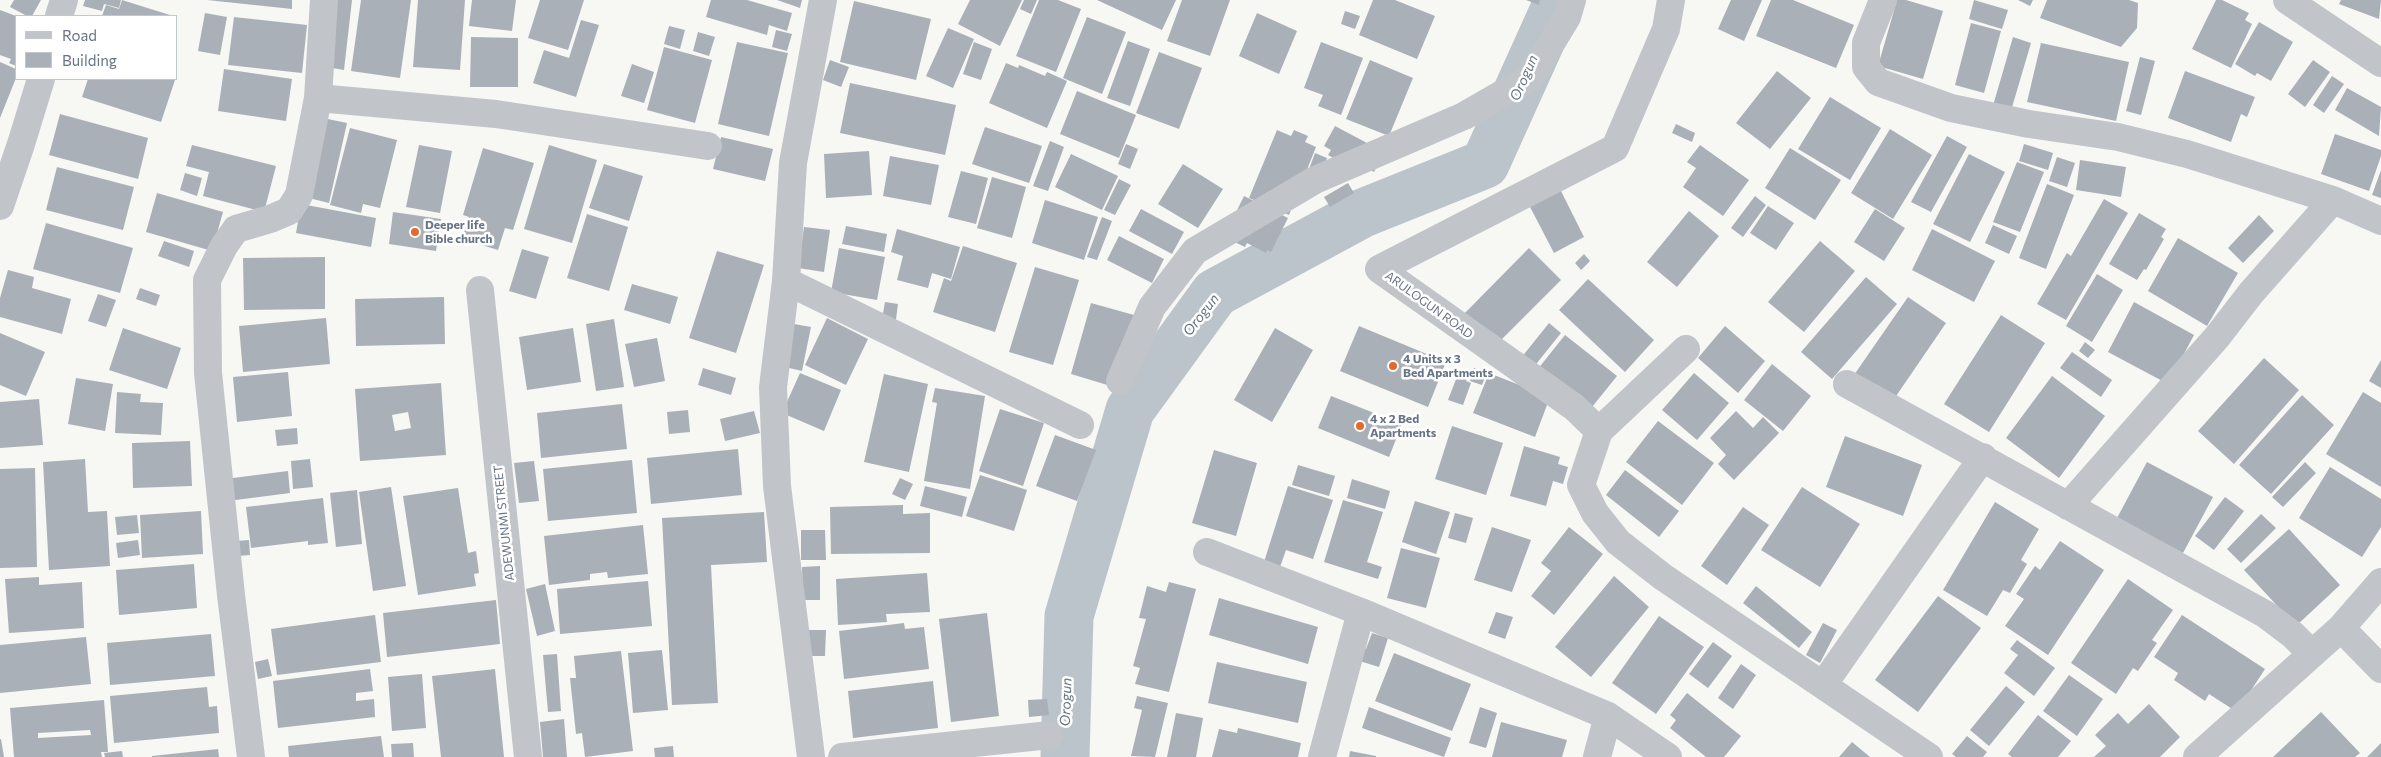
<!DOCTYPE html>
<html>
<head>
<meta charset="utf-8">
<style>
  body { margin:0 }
  #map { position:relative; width:2381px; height:757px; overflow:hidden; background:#f7f7f4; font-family:Commissioner,sans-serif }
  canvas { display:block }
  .legend { position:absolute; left:15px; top:15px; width:162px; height:65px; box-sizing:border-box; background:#fff; border:1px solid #c2c7ce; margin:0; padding:6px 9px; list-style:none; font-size:15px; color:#677485 }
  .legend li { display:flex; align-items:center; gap:10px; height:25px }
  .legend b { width:25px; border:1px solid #c2c7ce }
</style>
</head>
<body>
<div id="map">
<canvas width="2381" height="757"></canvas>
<ul class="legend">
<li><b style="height:6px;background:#c1c4c8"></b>Road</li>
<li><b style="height:14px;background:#aab0b7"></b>Building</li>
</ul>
</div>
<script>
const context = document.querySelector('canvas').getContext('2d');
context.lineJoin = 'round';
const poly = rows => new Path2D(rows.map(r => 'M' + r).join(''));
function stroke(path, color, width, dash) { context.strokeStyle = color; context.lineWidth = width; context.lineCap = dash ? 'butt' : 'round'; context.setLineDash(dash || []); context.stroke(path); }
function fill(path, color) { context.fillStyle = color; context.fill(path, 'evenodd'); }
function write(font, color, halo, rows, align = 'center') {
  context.font = font + ' Commissioner,sans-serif'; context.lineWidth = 5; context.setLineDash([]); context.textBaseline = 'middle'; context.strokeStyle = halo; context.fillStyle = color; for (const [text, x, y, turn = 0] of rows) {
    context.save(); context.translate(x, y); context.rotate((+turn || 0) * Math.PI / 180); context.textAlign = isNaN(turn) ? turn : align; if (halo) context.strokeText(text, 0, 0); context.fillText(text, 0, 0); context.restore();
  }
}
stroke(poly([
  [1065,757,1069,616,1130,410,1215,293,1363,213,1485,164,1559,0]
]), '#bbc4ca', 49);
fill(poly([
  [14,0,41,0,32,16,27,16,10,7],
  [85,0,121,0,119,8,104,4,102,11,83,6],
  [122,0,173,16,102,16,106,5,119,9],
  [207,0,292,0,292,9],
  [334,0,352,0,344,70,326,67],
  [361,0,411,0,400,78,351,71],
  [418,0,465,0,460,70,413,67],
  [472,0,516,0,512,31,469,26],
  [540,0,584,0,568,50,528,38],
  [711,0,747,0,792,13,787,31,769,25,767,35,706,17],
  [777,0,802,0,800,8],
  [970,0,1022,0,1000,46,958,24],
  [1024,0,1037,0,1031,14,1020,9],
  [1039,0,1058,0,1081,9,1056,72,1016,56],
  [1097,0,1176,0,1162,30],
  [1182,0,1230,0,1210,56,1167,41],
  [1373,0,1395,0,1435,16,1417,59,1359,35],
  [1526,0,1540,0,1539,5],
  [1731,0,1762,0,1744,41,1718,29],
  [1771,0,1793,0,1854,25,1836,68,1756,36],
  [1897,0,1906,0,1943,11,1923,79,1878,66],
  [1974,0,2008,10,2002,29,1969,19],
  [2018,0,2033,0,2030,6],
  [2047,0,2129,0,2138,3,2137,28,2121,47,2040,18],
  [2216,0,2222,0,2249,13,2245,20,2252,24,2231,68,2192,49],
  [2341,0,2381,0,2379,19,2339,4],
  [854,1,931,19,916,80,840,62],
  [0,10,16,16,16,66,9,63,11,59,0,55],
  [1345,11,1360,16,1355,29,1341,24],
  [205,13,227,17,220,55,198,51],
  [1257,13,1297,31,1279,74,1239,56],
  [234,17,307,25,302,73,228,65],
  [1087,17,1126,32,1102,94,1063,78],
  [581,20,599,25,576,97,533,83,544,50,569,58],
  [2259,22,2293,42,2271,81,2257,73,2255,76,2235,64],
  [1971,23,2001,31,1984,93,1955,85],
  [669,26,685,30,680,49,664,44],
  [948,28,974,39,953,88,926,76],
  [776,30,792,34,787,51,772,47],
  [698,32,715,37,709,56,693,51],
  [471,37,518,38,518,87,470,87],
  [2013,37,2031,43,2010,114,1992,109],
  [1128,41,1150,49,1130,106,1107,98],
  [737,42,788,53,769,136,718,124],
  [974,42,992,49,981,80,963,74],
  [1321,42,1363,58,1341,115,1318,106,1323,95,1304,88],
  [2041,43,2129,62,2116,121,2027,102],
  [664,47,712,60,695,123,647,110],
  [1159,52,1202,68,1179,129,1136,113],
  [2140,57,2155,61,2141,115,2126,111],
  [830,60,849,67,841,87,823,80],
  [1370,60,1413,78,1389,136,1346,119],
  [2313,60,2330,72,2305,107,2288,94],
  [0,62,16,69,16,78,0,118],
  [1006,63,1018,68,1019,65,1045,76,1047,72,1067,81,1047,128,989,103],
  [632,64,654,72,644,103,621,96],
  [224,69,292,79,286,121,218,111],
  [1777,71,1811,98,1770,149,1736,123],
  [2185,71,2255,97,2247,117,2241,114,2231,142,2168,118],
  [2332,76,2344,84,2324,113,2313,105],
  [88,79,172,79,175,80,161,122,82,97],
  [850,83,956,105,945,155,840,133],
  [2347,88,2381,107,2379,136,2335,110],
  [1077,91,1136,115,1119,158,1060,134],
  [1830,97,1881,128,1850,180,1798,149],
  [60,114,148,138,138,179,49,155],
  [323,118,347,123,329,203,305,197],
  [1676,124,1695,133,1692,142,1672,133],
  [1335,126,1384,152,1374,172,1364,167,1361,173,1328,155,1331,150,1324,146],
  [985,127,1042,146,1029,183,972,164],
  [350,128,397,140,380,208,363,204,361,213,330,205],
  [1890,129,1932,155,1893,219,1851,193],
  [1277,130,1291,136,1294,130,1308,136,1305,142,1316,147,1289,215,1249,198],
  [2335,134,2381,150,2381,156,2369,191,2321,174],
  [1947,136,1967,147,1931,212,1911,202],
  [721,137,773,149,765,181,713,169],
  [1050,141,1064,147,1048,191,1033,186],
  [1126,144,1138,149,1130,169,1118,164],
  [2024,144,2053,153,2048,170,2019,161],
  [192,145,276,166,264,212,203,196,209,172,186,166],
  [419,145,452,151,440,213,406,207],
  [549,145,597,160,572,243,524,229],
  [1700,145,1749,180,1723,216,1683,187,1696,168,1687,162],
  [483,148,534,163,513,230,505,228,498,250,462,239,469,217,463,215],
  [1790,148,1841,180,1815,220,1765,188],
  [869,151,872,195,826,198,824,154],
  [1315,153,1327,158,1317,185,1305,180],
  [1071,154,1118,176,1102,210,1055,187],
  [1969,154,2005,172,1970,242,1933,224],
  [890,156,939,165,931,205,883,196],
  [2057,157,2075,163,2067,187,2049,181],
  [2080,160,2126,167,2121,197,2076,190],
  [2017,162,2044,172,2020,232,1993,222],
  [604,164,643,176,629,221,589,208],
  [1183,164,1223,189,1198,228,1158,204],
  [57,167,134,187,123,230,46,210],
  [2381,170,2381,198,2372,195],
  [961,171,988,178,976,224,948,217],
  [185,173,202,178,197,196,180,190],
  [992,177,1026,187,1012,238,977,228],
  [1119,179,1131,185,1115,215,1104,210],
  [1348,183,1354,193,1330,207,1324,197],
  [2047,184,2074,195,2046,269,2019,258],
  [1560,189,1584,237,1554,253,1529,205],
  [157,193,223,212,212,251,146,232],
  [1244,196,1288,218,1271,252,1267,250,1266,253,1247,243,1245,247,1224,237],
  [1755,196,1766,205,1743,237,1731,228],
  [2104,199,2128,213,2066,320,2037,304,2067,253,2071,256],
  [1045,200,1098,217,1084,260,1032,243],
  [301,204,376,218,371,247,296,233],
  [1768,206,1794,223,1776,250,1750,233],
  [1141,209,1184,232,1172,254,1129,231],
  [1875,209,1905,228,1884,261,1854,242],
  [1689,211,1719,236,1677,287,1647,262],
  [393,212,441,219,436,251,389,244],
  [2139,213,2166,229,2161,237,2164,239,2146,270,2144,269,2137,280,2109,264],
  [587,214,628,227,609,291,567,278],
  [2259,215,2274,231,2243,263,2228,248],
  [1102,217,1112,221,1097,260,1087,257],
  [46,223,133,248,120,293,33,269],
  [1993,225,2017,236,2009,254,1985,243],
  [846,226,887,234,884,252,842,244],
  [804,227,830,230,824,272,798,268],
  [897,229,960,247,951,279,932,273,928,288,897,280,903,256,891,252],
  [1932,229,1995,261,1974,302,1912,270],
  [1119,236,1164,259,1152,283,1107,260],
  [2178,238,2238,273,2207,326,2148,291],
  [164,241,194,251,189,267,158,256],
  [1820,241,1855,271,1804,332,1768,302],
  [963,246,1017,263,995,332,933,312,944,278,951,281],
  [839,248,885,257,877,300,831,292],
  [1529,248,1561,280,1494,347,1463,315],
  [522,249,549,257,536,299,509,291],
  [717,251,764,265,736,353,689,338],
  [1584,254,1590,261,1581,270,1575,263],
  [325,257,325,309,244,310,243,258],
  [1035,267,1079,280,1053,365,1009,352],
  [8,270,34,277,32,288,71,299,62,334,0,317,0,298],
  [2097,274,2123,290,2092,342,2066,326],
  [1866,277,1897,304,1832,379,1801,352],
  [1588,279,1654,340,1625,372,1559,310],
  [632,284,678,297,670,324,624,310],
  [140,288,160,295,156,306,136,299],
  [98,294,116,300,106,327,88,321],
  [444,297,445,344,356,346,355,299],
  [1908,297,1946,323,1892,402,1854,375],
  [885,302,898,304,895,327,881,325],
  [2134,302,2194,335,2168,384,2108,352],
  [1091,303,1134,315,1114,387,1071,374],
  [2001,315,2045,343,1989,432,1944,404],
  [326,318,330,364,243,372,239,326],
  [827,318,868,339,846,385,805,365],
  [614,319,624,387,596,391,586,324],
  [1549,323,1561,333,1533,368,1521,358],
  [794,324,811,327,802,371,785,367],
  [1359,326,1446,362,1428,407,1340,371],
  [1725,326,1765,361,1738,393,1698,358],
  [123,328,181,348,167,389,109,370],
  [573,328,581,382,527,390,519,337],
  [1275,328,1313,350,1272,422,1234,400],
  [0,333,45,352,26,396,0,385],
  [1565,335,1617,376,1588,412,1537,370],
  [657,338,665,381,634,387,625,344],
  [2085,342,2095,350,2088,358,2079,351],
  [2072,352,2112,380,2101,397,2060,368],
  [2264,358,2299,390,2234,464,2198,431],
  [2381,360,2381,388,2369,381],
  [1772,364,1811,396,1783,431,1744,400],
  [703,368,736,378,731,395,698,385],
  [1474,368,1487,372,1482,385,1470,381],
  [288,372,292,416,237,422,233,377],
  [800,373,841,390,824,431,782,413],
  [1489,373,1550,397,1535,437,1473,413],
  [1694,373,1729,403,1697,440,1662,410],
  [884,374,928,384,909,472,864,462],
  [1458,374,1468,377,1466,381,1471,383,1463,405,1448,400],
  [2052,376,2105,416,2059,478,2006,438],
  [76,378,113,384,105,431,68,424],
  [441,383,446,455,360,461,355,389],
  [408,412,411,428,395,431,392,415],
  [935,388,985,396,970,489,924,481,937,403,932,402],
  [117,392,141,394,140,402,163,403,161,435,115,433],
  [2363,392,2381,403,2381,487,2326,454],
  [2302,395,2334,425,2271,494,2239,465],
  [1331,396,1402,424,1389,457,1318,428],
  [39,399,43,445,0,448,0,402],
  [622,404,627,449,541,458,537,413],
  [1000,409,1044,423,1023,486,979,471],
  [688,410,690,432,669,434,667,412],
  [754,411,760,433,725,441,720,419],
  [1736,411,1753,428,1763,417,1779,433,1734,480,1718,464,1726,455,1710,438],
  [1658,421,1714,463,1682,505,1626,462],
  [1452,426,1503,443,1486,495,1435,479],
  [297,428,298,444,277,446,275,430],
  [1055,435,1096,450,1077,501,1036,486],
  [1845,436,1922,465,1903,516,1826,487],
  [190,441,192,486,133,488,132,443],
  [1524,446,1560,457,1558,464,1568,467,1563,484,1553,481,1546,506,1510,496],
  [738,449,742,495,651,504,647,458],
  [1214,450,1257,463,1236,536,1192,523],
  [85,459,88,512,107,511,110,566,49,570,43,462],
  [310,459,313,487,293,489,291,461],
  [632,460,637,513,548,521,543,469],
  [534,461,539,501,519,503,514,463],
  [2147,462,2213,497,2183,553,2117,518],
  [2305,462,2316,473,2283,507,2272,497],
  [1298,465,1335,476,1329,496,1292,485],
  [2330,467,2381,499,2381,527,2362,557,2299,518],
  [35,468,37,567,0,568,0,469],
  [1625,470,1679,511,1659,537,1606,495],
  [288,471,290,493,228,501,225,479],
  [980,475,1027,490,1014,531,966,516],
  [900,478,913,484,905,500,892,494],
  [1352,479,1390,491,1385,509,1347,498],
  [925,486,967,497,962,517,920,506],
  [1288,486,1333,500,1313,559,1286,550,1280,567,1264,562],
  [391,487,406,586,373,591,359,492],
  [1802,487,1860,524,1820,587,1761,550],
  [458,488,468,553,476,551,479,573,474,574,476,586,418,595,403,496],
  [357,490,362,544,336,547,330,493],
  [2225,497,2244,511,2214,550,2195,536],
  [323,498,328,543,308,545,308,541,251,548,246,507],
  [1343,500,1383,512,1367,562,1382,567,1378,579,1324,562],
  [1415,501,1450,512,1436,554,1402,542],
  [1995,502,2039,529,2021,560,2027,564,2010,593,2003,590,1987,616,1943,590],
  [903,505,903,514,930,513,930,553,831,554,830,507],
  [1743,507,1769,525,1727,585,1701,566],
  [201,511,203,554,142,558,140,515],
  [764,512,767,562,711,565,718,703,672,705,662,518],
  [1455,513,1473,518,1466,543,1448,538],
  [2261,514,2276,528,2241,563,2227,549],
  [137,515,139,533,117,535,115,517],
  [643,525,648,574,608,578,607,572,590,574,590,580,549,585,544,536],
  [1492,527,1531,540,1512,592,1474,580],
  [1569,527,1603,554,1554,615,1531,596,1551,571,1541,563],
  [2289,529,2340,585,2296,626,2244,570],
  [801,530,825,530,826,560,801,560],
  [138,540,140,555,118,558,116,543],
  [249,540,250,555,237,556,236,541],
  [2060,541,2104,570,2048,655,2005,626,2024,599,2016,594,2035,566,2040,570],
  [1401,548,1440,558,1426,608,1387,598],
  [194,564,197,608,119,615,116,570],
  [820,566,820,600,803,600,802,567],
  [927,573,930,612,886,614,887,622,838,625,836,579],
  [1614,576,1649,607,1591,677,1555,647],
  [39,577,39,585,82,582,84,628,9,633,5,579],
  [2128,579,2173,610,2152,640,2157,643,2138,671,2133,668,2116,694,2071,663],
  [648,581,652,626,560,634,557,589],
  [1169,582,1196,589,1169,692,1135,684,1140,668,1133,666,1146,619,1139,618,1147,586,1166,592],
  [545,584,555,631,537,636,526,589],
  [1756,586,1812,632,1799,648,1743,603],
  [1938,596,1981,628,1918,712,1875,680],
  [1219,598,1318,627,1308,664,1209,635],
  [496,600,500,644,387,657,383,613],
  [1496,612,1513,617,1505,639,1488,633],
  [987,613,999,716,951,722,939,619],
  [375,615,381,662,277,675,271,629],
  [2182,615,2265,669,2237,712,2209,694,2205,701,2174,680,2178,673,2154,657],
  [1659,616,1704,647,1656,714,1612,683],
  [904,623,905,629,924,627,929,669,844,679,839,631],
  [1823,623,1837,630,1820,663,1806,655],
  [805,630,826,630,825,656,804,656],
  [1372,633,1388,638,1379,667,1353,659,1357,646,1366,649],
  [211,634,215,676,110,685,107,643],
  [86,637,91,684,0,693,0,645],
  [2017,640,2055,668,2034,696,2004,673,2018,655,2010,649],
  [1713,642,1732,656,1708,688,1689,674],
  [662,650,668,710,633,713,628,653],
  [621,651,633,751,585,757,582,733,576,734,570,678,576,678,574,656],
  [1394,653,1471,684,1452,731,1375,701],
  [557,654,561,711,548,712,543,655],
  [268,659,272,676,258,679,255,662],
  [1217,662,1307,682,1298,723,1208,703],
  [1741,664,1756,675,1733,709,1718,698],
  [370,669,373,691,356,693,356,701,374,699,375,717,278,728,273,681],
  [495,669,504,757,441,757,432,676],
  [422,674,426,728,392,731,388,677],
  [2069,675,2103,699,2077,736,2043,711],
  [933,681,938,728,853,738,848,691],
  [2006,686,2025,702,1989,746,1970,730],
  [207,687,209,707,217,706,219,733,114,743,110,696],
  [1687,693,1741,736,1724,757,1706,757,1670,728,1676,720,1670,715],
  [1137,696,1168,703,1155,757,1131,756,1142,710,1134,708],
  [1047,699,1049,715,1029,717,1028,700],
  [104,700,108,752,101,752,102,757,14,757,10,708],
  [90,730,91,735,38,738,38,733],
  [2149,704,2180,737,2160,757,2094,757,2106,746,2095,735,2118,713,2128,724],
  [1369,707,1451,738,1444,757,1362,728],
  [1480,707,1497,713,1486,748,1469,743],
  [2321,712,2360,753,2355,757,2273,757],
  [1176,713,1203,718,1196,757,1167,757],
  [2038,715,2071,741,2058,757,2012,757,2008,754],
  [564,719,567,757,543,757,540,722],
  [1501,722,1567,740,1562,757,1492,757],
  [1238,728,1301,743,1298,757,1212,757,1219,729,1237,733],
  [381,736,384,757,289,757,288,746],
  [1967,736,1987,752,1983,757,1956,757,1952,754],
  [0,739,1,739,4,757,0,757],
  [1852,742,1870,757,1839,757],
  [413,743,414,757,392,757,391,744],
  [2381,743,2381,757,2367,757],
  [673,746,674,757,655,757,654,748],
  [218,749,219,757,152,757,152,756],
  [122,751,123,757,105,757,104,753],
  [1350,751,1376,756,1376,757,1349,757]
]), '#aab0b7');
stroke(poly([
  [1883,0,1866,43,1866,67,1878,82,1951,108,2029,124,2118,137,2187,154,2333,200,2381,221],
  [2287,0,2381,63],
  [59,16,64,0],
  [318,98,496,114,708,146],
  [0,206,21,144,41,79],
  [786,281,1080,425],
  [480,290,528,757],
  [1686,349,1599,431,1581,485,1595,513,1618,542,1663,577,1929,757],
  [1120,381,1152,307,1195,251,1315,180,1464,116,1530,78,1567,17,1572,0],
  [1847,384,2265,614,2293,635,2312,654],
  [1599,431,1574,407,1379,269,1615,148,1666,29,1671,0],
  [2068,506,2217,337,2251,293,2333,200],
  [1207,552,1361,612,1608,716,1668,757],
  [2341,628,2381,669],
  [1823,685,1983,457],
  [251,757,231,595,208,373,207,280,224,246,236,229,270,219,289,211,299,195,318,98,324,0],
  [811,757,777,486,773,387,786,281,793,163,823,0],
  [842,757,1050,735],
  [1322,757,1361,612],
  [1597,757,1608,716],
  [2197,757,2341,628,2381,582]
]), '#c1c4c8', 28);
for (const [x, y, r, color] of [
  [415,232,5,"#e06b2c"],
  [1393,366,5,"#e06b2c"],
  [1360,426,5,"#e06b2c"]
]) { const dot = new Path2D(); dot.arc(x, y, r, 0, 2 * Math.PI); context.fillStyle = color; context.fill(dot); stroke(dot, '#fff', 2); }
write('bold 12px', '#677485', '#fff', [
  ["Deeper life",425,225],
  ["Bible church",425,239],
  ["4 Units x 3",1403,359],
  ["Bed Apartments",1403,373],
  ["4 x 2 Bed",1370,419],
  ["Apartments",1370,433]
], 'left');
write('12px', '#677485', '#fff', [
  ["ARULOGUN ROAD",1429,305,36],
  ["ADEWUNMI STREET",504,523,-96]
]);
write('italic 14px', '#637581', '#fff', [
  ["Orogun",1524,78,-66],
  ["Orogun",1201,315,-52],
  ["Orogun",1066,702,-88]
]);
</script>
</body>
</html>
